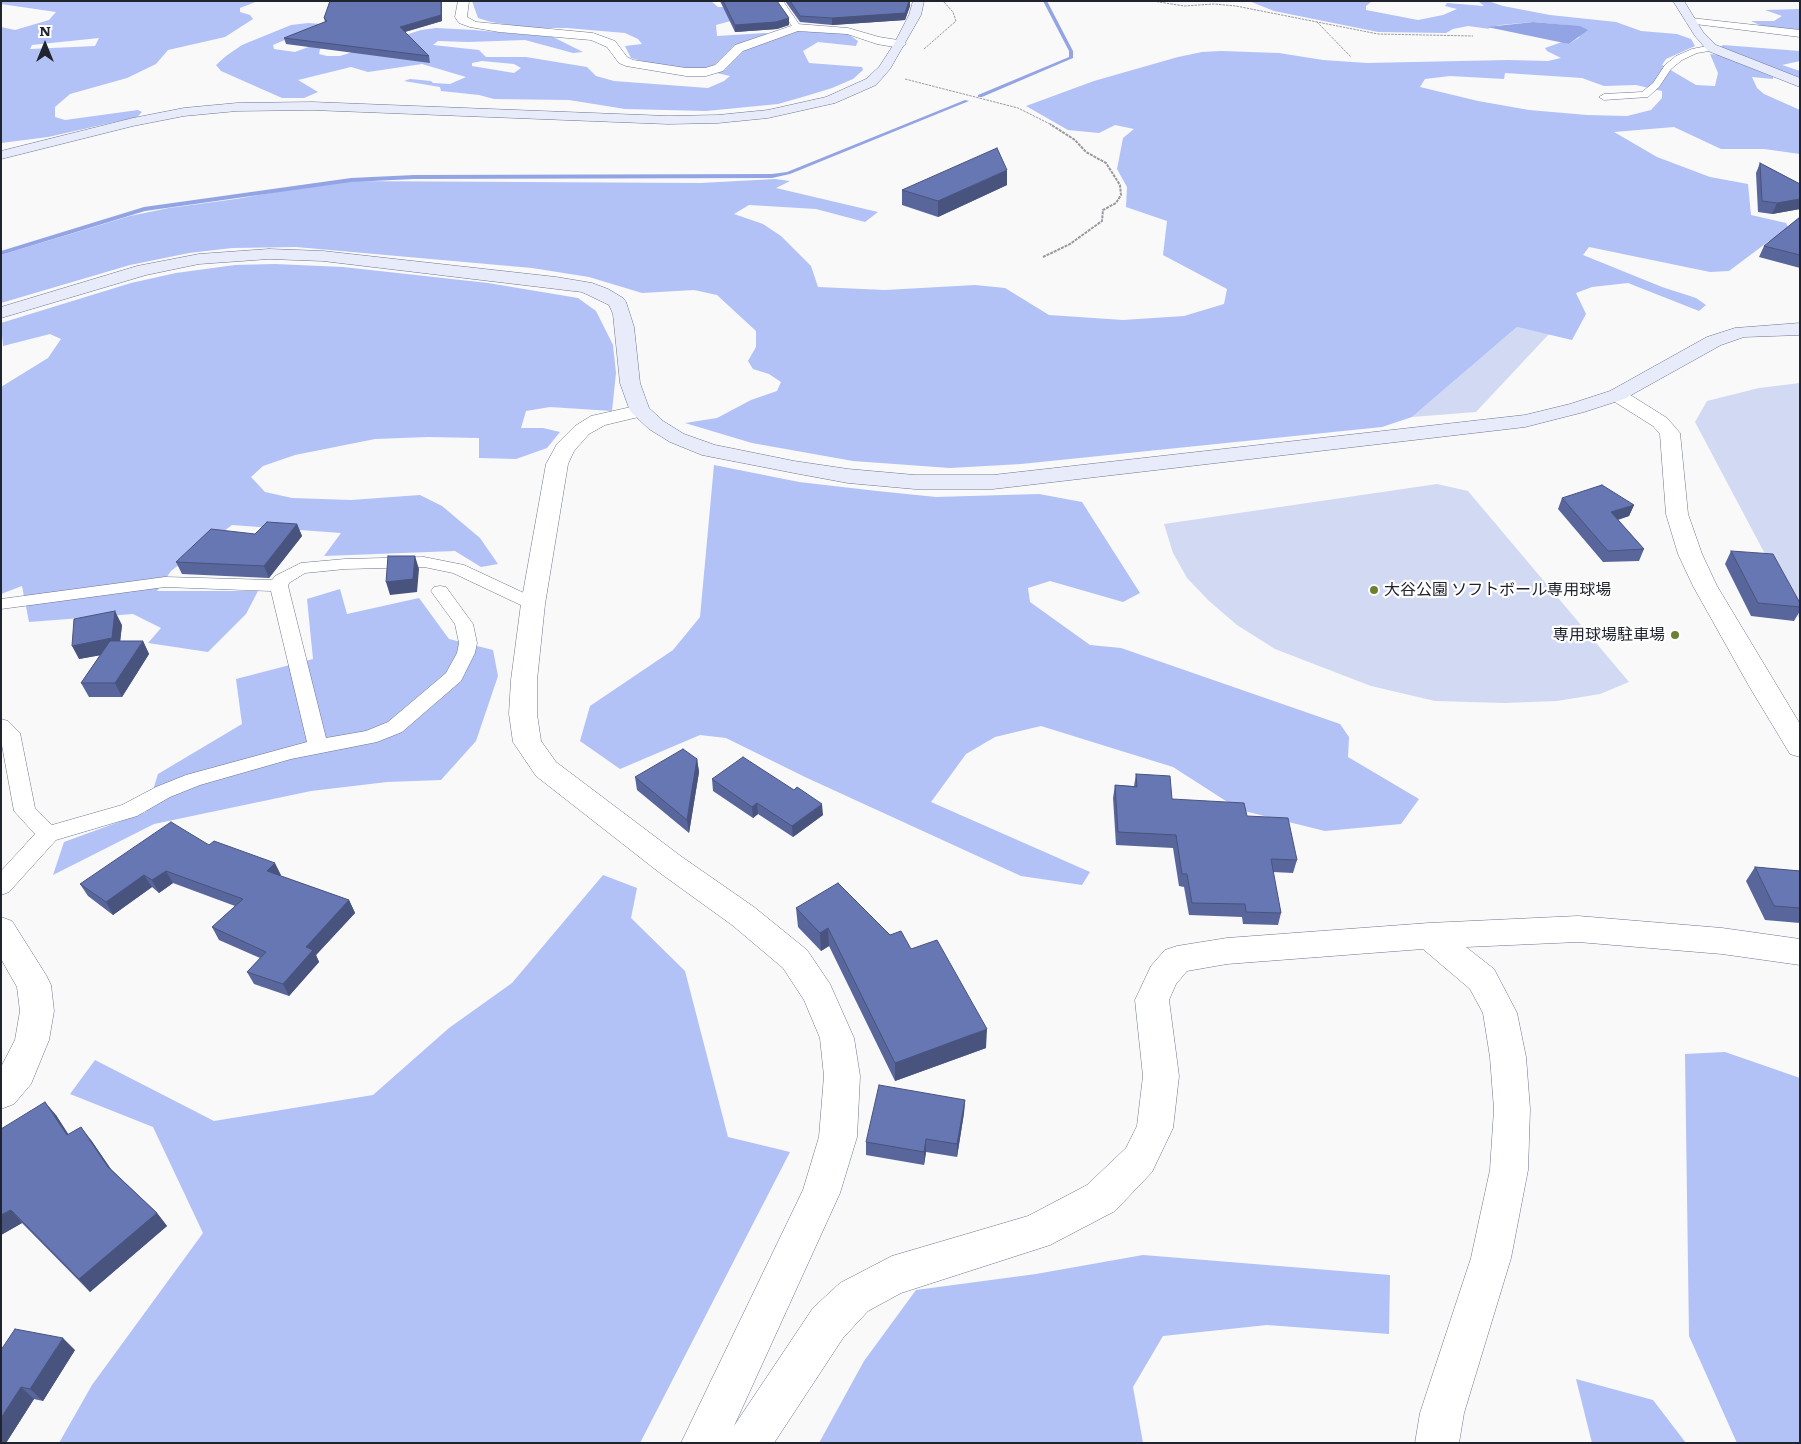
<!DOCTYPE html>
<html>
<head>
<meta charset="utf-8">
<style>
  body { margin:0 }
  #map { position:relative; width:1801px; height:1444px; overflow:hidden; background:#f9f9f9; font-family:Literata,serif }
  canvas { display:block }
  .frame { position:absolute; inset:0; border:2px solid #20242f; pointer-events:none }
  .north { position:absolute; left:20px; top:20px; width:50px; height:50px; -webkit-text-stroke:4px #fff; paint-order:stroke; rotate:0deg; font-size:14px; font-weight:700; line-height:20px; text-align:center; color:#20242f }
  .north::after { content:''; display:block; margin:auto; width:18px; height:22px; background:#20242f; clip-path:polygon(50% 0,100% 100%,50% 72%,0 100%) }
</style>
</head>
<body>
<div id="map">
<canvas width="1801" height="1444"></canvas>
<div class="frame"></div>
<div class="north">N</div>
</div>
<script>
const context = document.querySelector('canvas').getContext('2d');
context.lineJoin = 'round';
function fill(path, color) { context.fillStyle = color; context.fill(path, 'evenodd'); }
const poly = rows => new Path2D(rows.map(r => 'M' + r).join(''));
function stroke(path, color, width, dash) { context.strokeStyle = color; context.lineWidth = width; context.lineCap = dash ? 'butt' : 'round'; context.setLineDash(dash || []); context.stroke(path); }
function write(font, color, halo, rows, align = 'center') {
  context.font = font + ' Literata,"Noto Sans JP",serif'; context.lineWidth = 4.5; context.setLineDash([]); context.textBaseline = 'middle'; context.strokeStyle = halo; context.fillStyle = color; for (const [text, x, y, turn = 0] of rows) {
    context.save(); context.translate(x, y); context.rotate((+turn || 0) * Math.PI / 180); context.textAlign = isNaN(turn) ? turn : align; if (halo) context.strokeText(text, 0, 0); context.fillText(text, 0, 0); context.restore();
  }
}
fill(poly([
  [1517,327,1549,334,1476,412,1412,417],
  [1800,383,1800,620,1695,422,1707,401,1759,388],
  [1437,484,1468,491,1629,682,1600,694,1557,701,1504,703,1435,701,1371,686,1275,649,1237,625,1209,601,1187,578,1173,553,1164,524]
]), '#d2d9f3');
fill(poly([
  [1,1,258,1,240,8,240,12,250,15,253,19,225,37,168,50,156,64,127,78,70,94,55,107,55,117,65,120,138,110,142,112,137,117,48,137,1,143,1,27,15,30,49,20,56,12,1,4],
  [99,38,95,46,30,49,32,45],
  [472,1,711,1,718,7,747,7,745,17,716,25,717,36,765,33,779,36,797,31,848,34,858,41,856,46,818,42,803,51,809,63,862,67,863,70,853,79,832,88,806,96,778,104,706,111,625,109,569,100,494,99,479,95,441,91,440,87,404,81,410,79,431,81,433,83,450,84,466,77,422,64,368,72,351,67,298,80,318,92,304,98,282,98,221,71,216,65,226,56,242,45,291,25,308,23,322,24,273,45,274,49,295,52,322,42,333,43,320,49,319,54,327,56,340,56,421,30,436,28,474,30,553,37,583,52,573,53,525,40,468,42,438,41,433,45,479,50,486,57,526,57,587,67,596,76,614,81,708,88,724,81,730,76,704,70,660,66,631,58,625,46,642,44,638,39,625,33,567,28,529,28,491,22,478,18],
  [482,61,514,64,521,68,514,73,472,66,472,63],
  [1249,1,1371,2,1366,6,1366,10,1418,20,1443,15,1457,9,1445,6,1447,3,1484,6,1478,1,1488,1,1503,6,1550,15,1616,22,1641,31,1677,34,1691,39,1695,46,1666,59,1662,65,1696,85,1715,86,1718,73,1710,54,1720,55,1773,77,1773,79,1752,77,1757,88,1764,94,1800,110,1800,154,1764,149,1721,149,1674,127,1614,132,1657,157,1710,177,1748,184,1751,215,1786,223,1793,237,1769,241,1729,271,1710,272,1589,247,1583,255,1662,287,1696,298,1706,305,1699,311,1628,283,1592,287,1576,293,1586,314,1572,340,1517,327,1412,417,1382,427,1021,464,950,468,853,461,752,443,685,423,717,418,751,400,777,391,781,382,769,374,753,369,748,361,756,347,756,331,717,295,694,290,642,293,589,277,532,268,296,247,232,248,189,253,130,265,1,303,1,255,130,216,169,208,236,199,338,181,701,183,775,179,790,181,776,188,878,212,865,222,816,209,749,205,734,214,763,224,781,236,811,266,818,287,885,290,975,285,1005,288,1049,315,1123,320,1184,316,1224,304,1227,289,1163,255,1167,221,1126,207,1127,187,1117,169,1123,138,1134,129,1115,125,1099,133,1068,130,1026,106,1094,81,1178,57,1202,52,1221,51,1279,53,1323,60,1367,63,1508,60,1548,61,1561,58,1547,51,1545,48,1562,42,1569,44,1580,37,1566,25,1533,22,1500,25,1488,28,1490,29,1468,26,1453,29,1446,33,1378,32,1274,11],
  [1505,73,1582,78,1604,86,1636,85,1662,91,1662,98,1651,110,1627,116,1587,115,1529,110,1478,101,1420,87,1425,79,1450,76,1504,79],
  [1800,9,1800,31,1766,28,1751,21,1774,21,1782,16,1765,10],
  [1723,45,1800,51,1800,61,1782,65,1800,71,1800,78,1720,47],
  [275,264,343,267,488,283,578,298,596,311,613,345,616,373,612,411,550,407,526,411,521,428,543,428,560,432,547,448,516,459,479,458,479,438,428,437,375,439,295,455,263,466,251,477,265,492,292,498,351,500,420,495,442,506,480,538,498,564,481,567,455,551,324,556,341,533,232,525,171,571,157,591,258,591,246,614,208,652,148,643,161,628,133,614,29,622,22,586,1,594,1,387,48,358,61,339,50,334,3,346,1,323,131,283,176,273,235,265],
  [714,465,799,482,877,491,936,497,1039,494,1082,502,1140,593,1123,602,1050,581,1028,588,1030,602,1090,645,1121,648,1340,724,1349,737,1348,757,1419,799,1401,824,1325,831,1240,810,1173,767,1041,726,995,737,966,754,931,802,1090,872,1082,885,1021,876,805,777,726,738,700,735,620,769,580,741,590,706,673,650,700,617],
  [340,589,347,614,419,598,449,639,493,650,498,676,476,741,441,780,387,782,311,791,154,824,53,875,64,842,146,812,158,774,242,724,236,679,313,659,307,599],
  [603,875,637,888,631,918,685,971,728,1137,790,1152,640,1443,59,1443,92,1385,203,1233,153,1127,70,1094,95,1060,214,1121,373,1095,449,1028,512,983],
  [1725,1052,1800,1078,1800,1443,1737,1443,1689,1336,1685,1054],
  [1143,1255,1390,1275,1389,1334,1267,1325,1163,1336,1133,1387,1143,1443,819,1443,864,1361,916,1290,1036,1274],
  [1576,1379,1653,1400,1686,1443,1592,1443]
]), '#b2c1f6');
fill(poly([
  [1533,22,1580,26,1588,30,1569,44,1487,27]
]), '#93a4e5');
fill(poly([
  [1043,1,1047,1,1073,51,1073,58,982,97,978,97,978,95,1069,57,1069,51,1043,1],
  [965,100,969,101,790,174,772,178,414,179,351,182,145,211,1,255,1,251,144,207,351,178,414,175,772,174,787,172,965,100]
]), '#93a4e5');
const lane = poly([
  [775,1,783,1,801,27,800,29,794,29,775,1],
  [1712,45,1715,46,1715,50,1697,53,1682,60,1671,69,1659,87,1648,97,1604,100,1599,97,1604,94,1642,92,1653,83,1665,65,1676,56,1692,49,1712,45],
  [424,557,464,565,539,600,542,604,539,608,533,609,527,608,453,573,424,567,345,569,305,573,289,583,288,586,326,738,366,731,388,722,446,673,457,653,459,643,455,624,431,591,434,587,440,586,446,587,473,624,477,643,475,653,461,681,402,732,377,742,291,759,200,785,170,797,137,816,56,840,9,892,1,895,1,871,35,834,14,811,1,740,1,719,8,721,20,733,35,808,52,825,122,805,156,787,186,775,307,742,271,591,165,587,1,609,1,599,165,577,272,580,275,576,301,563,345,559,424,557]
]);
const street = poly([
  [458,1,469,1,467,17,476,22,593,33,615,41,627,57,633,60,686,68,705,68,715,65,735,45,797,24,848,28,879,37,904,41,906,44,900,48,877,44,847,34,798,31,743,51,723,71,706,76,686,76,626,66,619,63,607,47,591,40,499,32,470,27,459,23,455,17,458,1],
  [1691,18,1800,30,1800,37,1687,23,1685,21,1691,18],
  [1617,389,1624,391,1667,418,1680,433,1688,514,1702,554,1717,586,1800,724,1800,757,1790,754,1749,686,1693,586,1678,554,1666,514,1660,434,1653,426,1610,399,1607,395,1610,391,1617,389],
  [640,405,647,407,650,411,647,415,605,425,589,434,574,451,568,464,545,604,537,680,537,714,541,741,556,762,682,857,754,907,807,950,830,984,854,1038,860,1076,857,1137,840,1193,734,1426,813,1308,840,1283,892,1256,1028,1216,1087,1185,1126,1148,1137,1126,1143,1076,1135,1000,1151,966,1165,950,1177,946,1227,938,1429,923,1578,916,1722,928,1800,939,1800,965,1722,954,1578,942,1466,947,1494,969,1517,1013,1526,1057,1530,1109,1528,1170,1511,1258,1464,1413,1459,1443,1415,1443,1420,1413,1471,1258,1490,1170,1494,1109,1490,1057,1483,1013,1470,989,1423,949,1227,964,1187,971,1176,984,1169,1000,1179,1076,1173,1128,1152,1172,1115,1211,1050,1245,901,1293,868,1311,843,1338,774,1443,726,1443,728,1437,726,1443,681,1443,803,1190,819,1137,824,1076,820,1038,804,1000,783,968,732,925,660,873,536,776,513,742,509,714,511,680,521,604,546,464,557,444,575,426,591,416,640,405],
  [1,917,12,921,46,975,51,985,54,1011,49,1040,31,1084,14,1104,1,1109,1,1067,15,1040,20,1011,17,987,1,959,1,917]
]);
const secondary = poly([
  [913,1,924,1,921,15,890,69,876,85,835,103,768,118,718,123,668,124,312,110,237,111,184,116,133,126,1,159,1,151,133,118,184,108,237,103,312,102,668,116,718,115,768,110,826,97,866,79,879,67,894,44,909,15,913,1],
  [1673,1,1684,1,1703,32,1716,45,1800,78,1800,87,1708,51,1695,36,1673,1],
  [269,249,323,251,556,277,592,283,608,289,623,298,626,302,634,327,640,383,649,408,663,421,684,434,715,445,794,461,848,469,915,475,993,475,1525,415,1570,404,1610,391,1707,337,1735,328,1800,323,1800,335,1744,337,1721,345,1624,399,1584,412,1525,427,993,489,915,489,848,483,794,473,702,455,670,442,649,429,630,411,620,383,613,314,609,305,582,292,323,261,269,259,199,264,146,275,1,318,1,307,137,266,199,254,269,249]
]);
stroke(lane, '#6d7590', 1);
stroke(street, '#6d7590', 1);
stroke(secondary, '#6d7590', 1);
stroke(poly([
  [1153,1,1184,6,1214,4,1236,6,1378,34,1473,36],
  [1317,22,1351,57],
  [924,49,956,21,953,12,943,1],
  [905,79,1018,108,1052,125]
]), '#989a9f', 1, [2.5, 1]);
stroke(poly([
  [1043,257,1070,244,1102,221,1103,210,1116,203,1121,195,1120,185,1106,163,1086,152,1075,140,1050,124]
]), '#989a9f', 2, [3, 1]);
fill(lane, '#fff');
fill(street, '#fff');
fill(secondary, '#e7ebfa');
fill(poly([
  [330,1,442,1,442,21,405,32,429,56,430,63,286,44,284,38,325,22,324,18],
  [720,1,777,1,789,25,777,29,735,32],
  [785,1,910,1,910,6,905,20,832,25,800,22],
  [1760,163,1800,184,1800,209,1772,214,1758,212,1756,173],
  [1007,185,938,217,902,205,902,190],
  [1800,217,1800,268,1759,257,1764,246],
  [1562,498,1634,505,1629,516,1618,520,1644,549,1639,561,1603,562,1558,509],
  [297,524,302,536,269,578,182,574,176,562,255,534],
  [1731,551,1800,603,1800,611,1794,621,1751,616,1725,564],
  [122,625,120,641,143,641,149,654,122,697,89,697,81,683,100,655,79,659],
  [697,759,699,772,689,833,637,790,635,777],
  [1136,774,1172,799,1247,816,1297,860,1293,873,1273,872,1281,913,1278,925,1243,924,1242,917,1189,915,1184,887,1179,886,1173,848,1116,845,1113,798,1115,785,1134,786],
  [712,779,823,815,793,837,758,814,753,818,713,791],
  [209,845,281,875,280,876,349,900,355,913,316,955,319,962,289,996,254,984,247,972,260,958,219,940,212,927,235,906,173,883,159,893,152,887,113,915,88,896,80,884],
  [1755,867,1800,871,1800,923,1765,920,1746,881],
  [796,908,890,935,911,949,986,1048,895,1081,829,946,821,951,798,927],
  [965,1100,964,1113,957,1157,926,1152,924,1165,866,1155,866,1142],
  [56,1115,68,1135,91,1140,111,1169,157,1213,167,1226,90,1292,22,1223,1,1235,1,1129],
  [1,1350,75,1350,43,1401,34,1399,6,1443]
]), '#59669b');
fill(poly([
  [441,1,442,1,442,21,401,33,400,27],
  [910,1,910,6,905,20,832,25,832,18],
  [789,18,789,25,777,29,735,32,735,25],
  [1007,170,1007,185,938,217,938,201],
  [1800,199,1800,209,1772,214,1777,203],
  [1634,505,1629,516,1606,523,1611,512],
  [297,524,302,536,269,578,264,566],
  [415,556,419,569,417,592,390,595,386,582],
  [115,611,122,625,119,652,79,659,72,646],
  [143,641,149,654,122,697,115,683],
  [697,759,699,772,689,833,687,820],
  [757,803,758,814,753,818,752,807],
  [822,804,823,815,793,837,792,826],
  [275,863,281,875,272,883,267,871],
  [166,871,173,883,159,893,152,880],
  [144,875,152,887,113,915,106,902],
  [349,900,355,913,316,955,319,962,289,996,283,984,306,947],
  [828,928,829,946,821,951,820,933],
  [987,1029,986,1048,895,1081,895,1063],
  [965,1100,964,1113,957,1157,957,1144],
  [45,1102,56,1115,78,1149,67,1135],
  [81,1127,91,1140,118,1180,108,1167],
  [926,1139,926,1152,924,1165,924,1152],
  [11,1210,22,1223,1,1235,1,1215],
  [157,1213,167,1226,90,1292,79,1279],
  [63,1338,75,1350,43,1401,30,1389],
  [21,1387,34,1399,6,1443,1,1443,1,1418]
]), '#48537e');
const building = poly([
  [330,1,441,1,441,15,400,27,429,56,284,38,327,21,324,18,330,1],
  [723,1,777,1,789,18,776,22,735,25,723,1],
  [790,1,909,1,905,13,832,18,800,16,790,1],
  [997,148,1007,170,938,201,902,190,997,148],
  [1760,163,1800,184,1800,199,1777,203,1762,201,1760,163],
  [1800,217,1800,255,1764,246,1800,217],
  [1602,485,1634,505,1611,512,1644,549,1608,551,1562,498,1602,485],
  [267,522,297,524,264,566,176,562,211,529,255,534,267,522],
  [1731,551,1773,554,1800,603,1800,607,1758,603,1731,551],
  [388,556,415,556,413,579,386,582,388,556],
  [115,611,112,638,72,646,74,619,115,611],
  [110,641,143,641,115,683,81,683,110,641],
  [683,749,697,759,687,820,635,777,683,749],
  [743,757,794,790,797,787,822,804,792,826,757,803,752,807,712,779,743,757],
  [1136,774,1170,776,1172,799,1244,803,1247,816,1288,818,1297,860,1271,859,1281,913,1246,912,1245,904,1192,903,1187,874,1182,874,1176,835,1118,832,1115,785,1137,787,1136,774],
  [171,822,209,845,214,841,275,863,267,871,349,900,306,947,313,950,283,984,247,972,266,952,212,927,243,899,166,871,152,880,144,875,106,902,80,884,171,822],
  [1755,867,1800,871,1800,908,1774,906,1755,867],
  [838,883,890,935,901,931,911,949,937,940,987,1029,895,1063,828,928,820,933,796,908,838,883],
  [879,1085,965,1100,957,1144,926,1139,924,1152,866,1142,879,1085],
  [45,1102,67,1135,81,1127,108,1167,157,1213,79,1279,11,1210,1,1215,1,1129,45,1102],
  [15,1329,63,1338,30,1389,21,1387,1,1418,1,1350,15,1329]
]);
fill(building, '#6777b4');
stroke(building, '#48537e', 1);
for (const [x, y, r, color] of [
  [1374,590,5,"#6b8030"],
  [1675,635,5,"#6b8030"]
]) { const dot = new Path2D(); dot.arc(x, y, r, 0, 2 * Math.PI); context.fillStyle = color; context.fill(dot); stroke(dot, '#fff', 2); }
write('16px', '#20242f', '#fff', [
  ["大谷公園 ソフトボール専用球場",1384,590],
  ["専用球場駐車場",1665,635,"right"]
], 'left');
</script>
</body>
</html>
